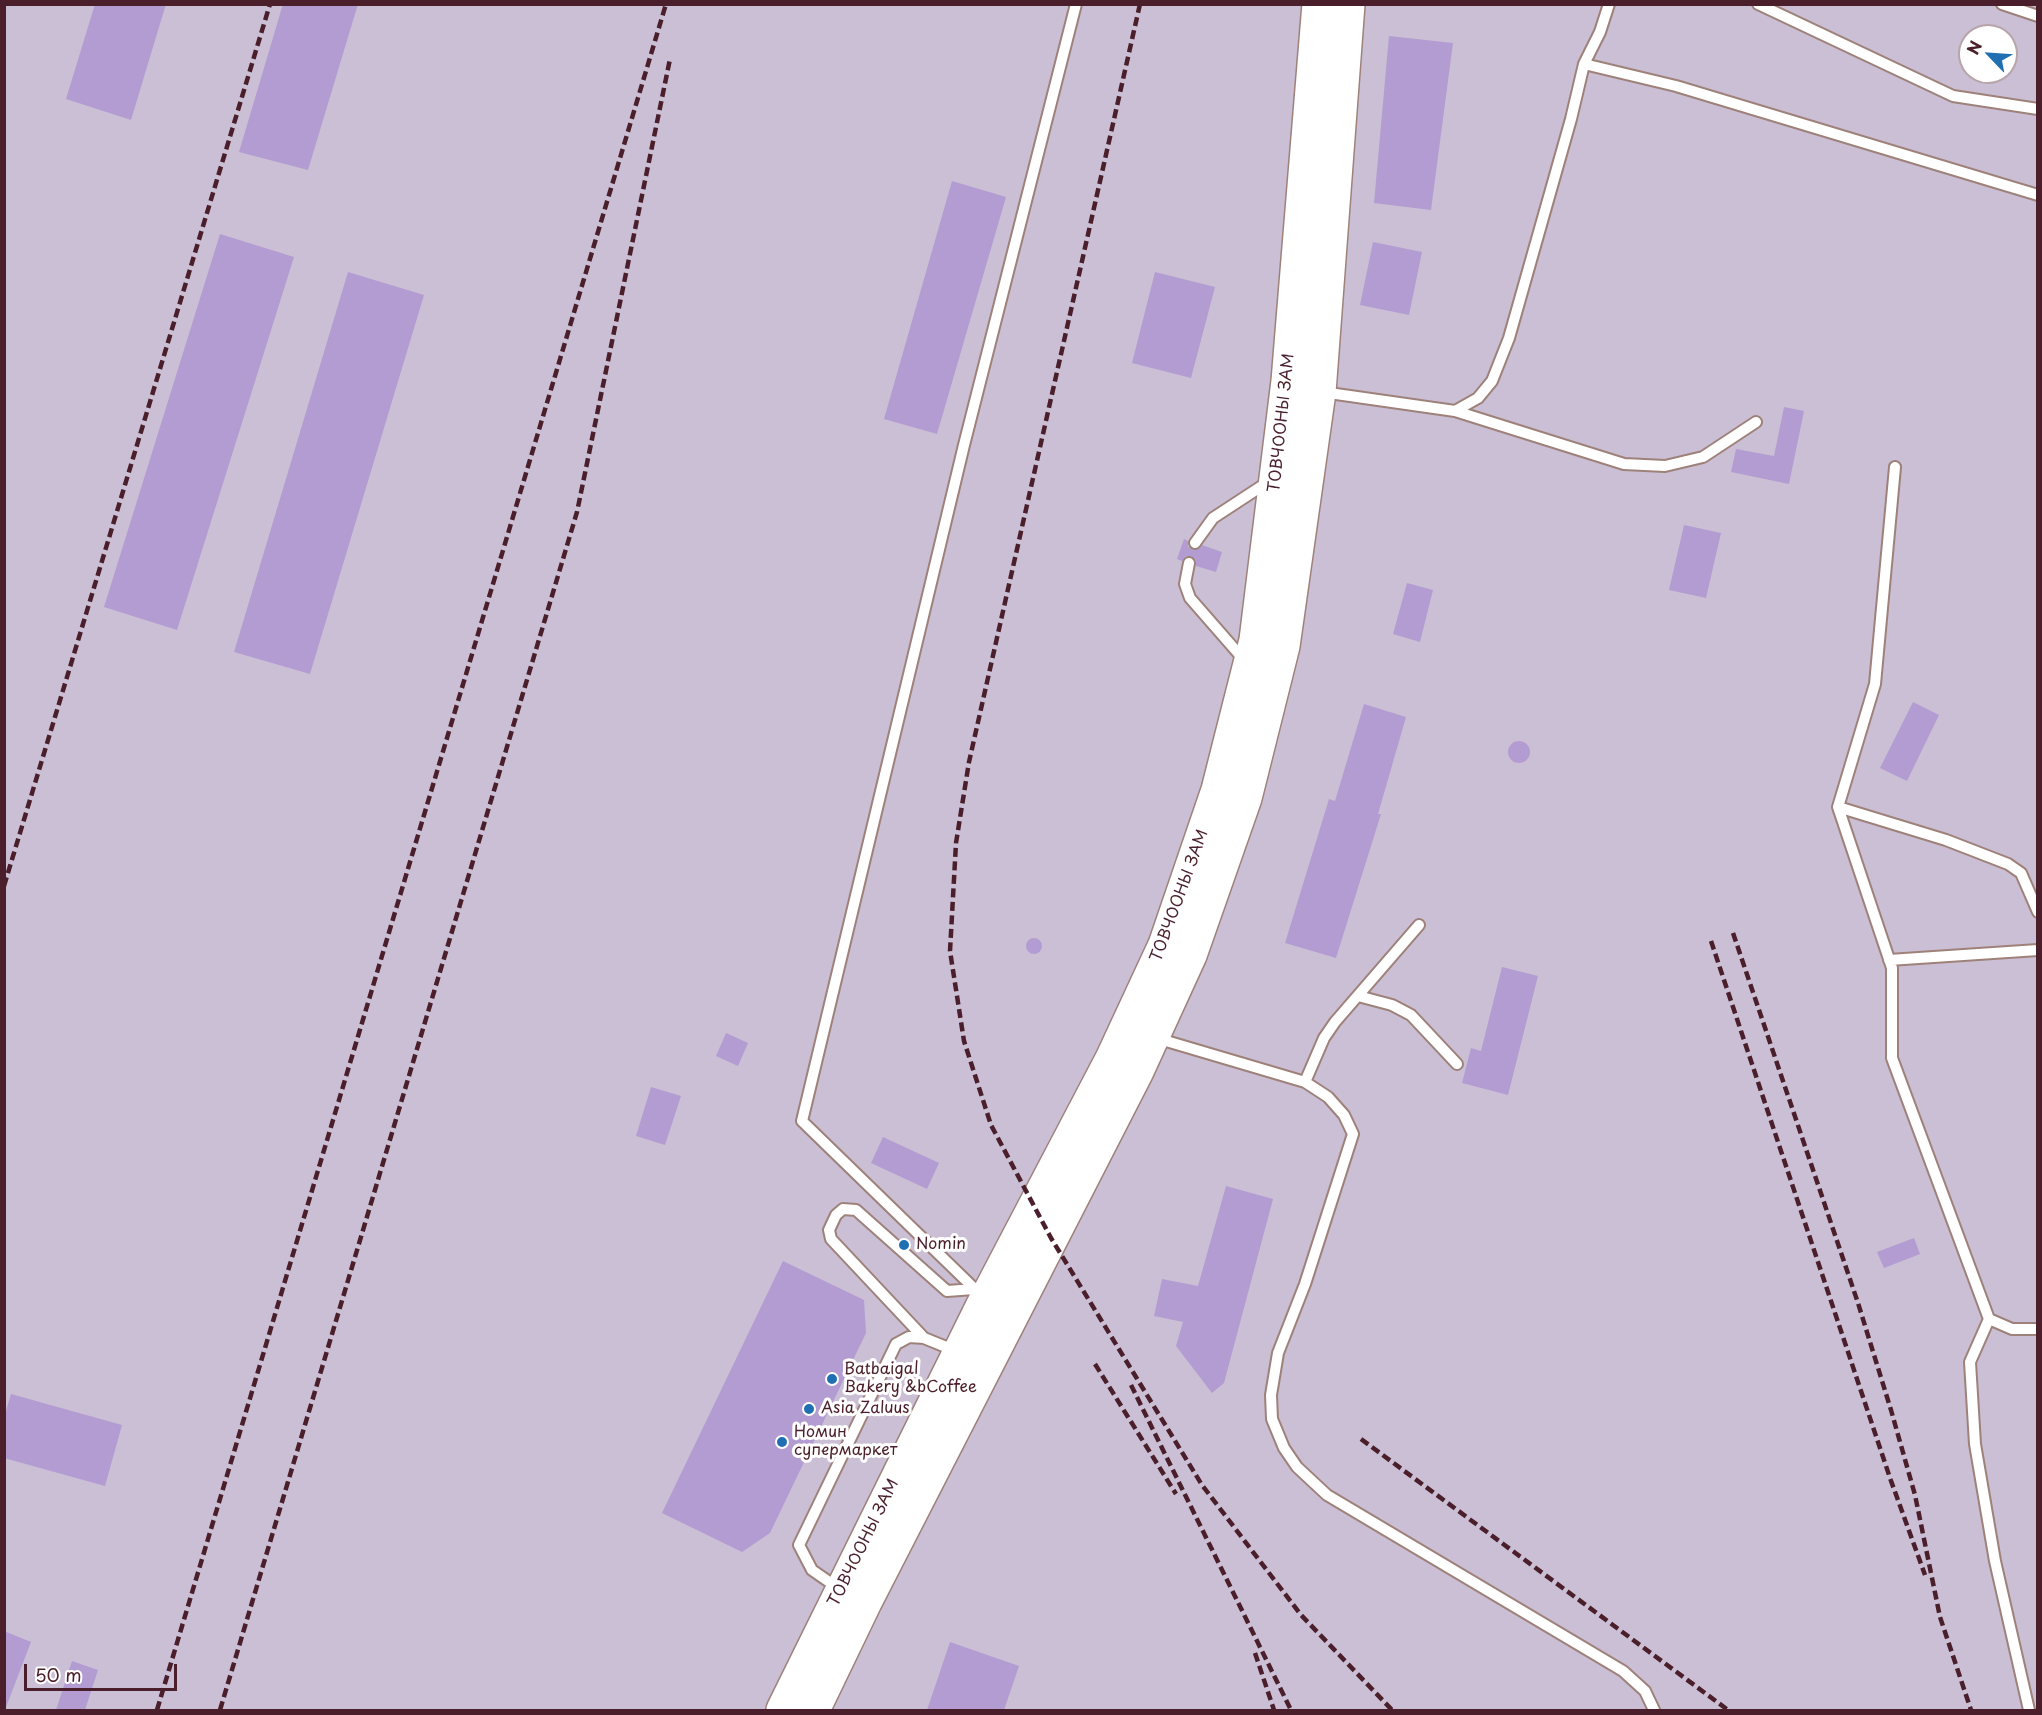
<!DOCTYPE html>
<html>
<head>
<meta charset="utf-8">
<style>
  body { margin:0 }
  #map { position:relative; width:2042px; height:1715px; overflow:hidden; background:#f1e5ca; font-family:"Playpen Sans",sans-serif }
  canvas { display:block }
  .frame { position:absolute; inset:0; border:6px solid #4a1f2b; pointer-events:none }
  .north { position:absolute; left:1958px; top:24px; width:60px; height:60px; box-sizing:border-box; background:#fff; border:2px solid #b7a5aa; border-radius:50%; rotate:295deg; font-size:16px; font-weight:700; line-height:24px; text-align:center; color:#4a1f2b }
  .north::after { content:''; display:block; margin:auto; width:21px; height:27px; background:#1f6fb2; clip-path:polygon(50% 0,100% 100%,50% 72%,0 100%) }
  .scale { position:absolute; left:24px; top:1664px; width:153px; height:27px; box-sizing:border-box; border:3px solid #4a1f2b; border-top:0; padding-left:8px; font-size:18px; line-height:21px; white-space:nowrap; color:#4a1f2b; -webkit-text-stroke:4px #fff; paint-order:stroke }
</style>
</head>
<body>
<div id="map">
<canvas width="2042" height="1715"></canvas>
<div class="frame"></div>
<div class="north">N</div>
<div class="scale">50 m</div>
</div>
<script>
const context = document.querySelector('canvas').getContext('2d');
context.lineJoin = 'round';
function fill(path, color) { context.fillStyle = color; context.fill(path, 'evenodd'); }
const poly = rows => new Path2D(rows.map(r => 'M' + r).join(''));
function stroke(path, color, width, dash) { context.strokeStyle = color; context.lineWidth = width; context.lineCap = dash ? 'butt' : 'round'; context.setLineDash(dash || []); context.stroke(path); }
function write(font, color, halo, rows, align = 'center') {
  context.font = font + ' "Playpen Sans",sans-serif'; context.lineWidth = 6; context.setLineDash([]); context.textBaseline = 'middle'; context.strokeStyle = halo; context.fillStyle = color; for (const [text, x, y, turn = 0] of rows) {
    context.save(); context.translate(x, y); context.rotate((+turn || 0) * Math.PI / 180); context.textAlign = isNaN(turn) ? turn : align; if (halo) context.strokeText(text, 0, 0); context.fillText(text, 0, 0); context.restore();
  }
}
fill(poly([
  [5,5,2037,5,2037,1710,5,1710],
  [1970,36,2006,36,2006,72,1970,72]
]), '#cbbfd5');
fill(poly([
  [95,4,166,4,131,120,66,99],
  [283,4,358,4,308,170,239,152],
  [1389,36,1453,43,1431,210,1374,203],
  [952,181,1006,197,937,434,884,419],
  [220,234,294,257,177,630,104,607],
  [1373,242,1422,252,1409,315,1360,305],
  [348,272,424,295,310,674,234,652],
  [1155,272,1215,287,1191,378,1132,363],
  [1784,407,1804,411,1789,484,1731,472,1736,449,1774,456],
  [1684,525,1721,533,1706,598,1669,590],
  [1184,539,1188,541,1188,547,1194,550,1202,545,1222,552,1216,572,1196,566,1196,560,1191,556,1186,556,1182,561,1177,559],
  [1407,583,1433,590,1420,642,1393,634],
  [1913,702,1939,715,1907,781,1880,768],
  [1364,704,1406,717,1378,814,1381,814,1336,958,1285,943,1329,799,1335,801],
  '1508 752a11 11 0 1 1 22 0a11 11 0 1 1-22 0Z',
  '1026 946a8 8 0 1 1 16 0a8 8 0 1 1-16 0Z',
  [1502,967,1538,976,1508,1095,1462,1083,1471,1048,1481,1051],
  [726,1033,748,1043,738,1066,716,1056],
  [651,1087,681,1096,665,1145,636,1136],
  [883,1137,939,1163,927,1189,871,1163],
  [1226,1186,1273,1199,1224,1383,1212,1393,1176,1346,1183,1322,1154,1316,1162,1279,1198,1286],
  [1914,1238,1920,1254,1884,1268,1877,1252],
  [783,1261,864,1300,866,1333,770,1533,742,1552,662,1513],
  [11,1394,122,1425,105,1486,4,1458,4,1418],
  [4,1631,31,1642,6,1707,4,1707],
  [950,1642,1019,1666,1004,1710,927,1710],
  [72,1661,98,1670,85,1710,56,1710]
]), '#b39cd1');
const service = poly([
  [1758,4,1953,96,2038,109],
  [2002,4,2038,16],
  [1584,64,1676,86,2038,195],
  [1322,392,1455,411,1624,464,1665,466,1703,457,1756,422],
  [1455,411,1478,398,1492,381,1509,338,1571,119,1584,64,1600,32,1609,4],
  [1895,467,1875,684,1838,807,1892,968,1892,1058,1989,1319,1970,1362,1975,1444,1995,1561,2029,1710],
  [1195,543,1213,518,1268,482],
  [1189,563,1185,584,1190,598,1245,661],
  [1838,807,1946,840,2008,864,2021,873,2038,912],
  [1889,960,2038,950],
  [1358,996,1392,1005,1411,1015,1457,1064],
  [1156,1038,1305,1082,1328,1097,1344,1115,1353,1134,1305,1284,1278,1353,1271,1395,1272,1419,1284,1448,1297,1467,1327,1495,1623,1671,1645,1691,1654,1710],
  [1305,1082,1324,1038,1335,1022,1419,925],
  [982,1296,802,1121,964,445,1076,4],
  [1989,1319,2012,1329,2038,1329],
  [924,1338,831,1239,829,1230,836,1215,843,1209,856,1210,947,1291,974,1289],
  [838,1588,812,1570,799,1545,896,1344,909,1337,924,1338,956,1351]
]);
const trunk = poly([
  [783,1710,982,1307,1112,1059,1165,945,1218,790,1256,640,1288,381,1319,4],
  [813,1710,865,1602,1137,1071,1190,955,1245,798,1283,646,1319,392,1348,4]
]);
stroke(service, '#9e827a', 14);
stroke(trunk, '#9e827a', 36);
stroke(service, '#fff', 10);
stroke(trunk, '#fff', 33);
stroke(poly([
  [1140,4,969,762,956,843,950,951,964,1041,991,1125,1051,1238,1202,1485,1301,1615,1392,1710],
  [4,886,270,4],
  [1733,933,1858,1303,1891,1410,1915,1495,1940,1617,1971,1710],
  [1711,941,1890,1478,1925,1575],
  [1095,1364,1176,1494],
  [1131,1385,1291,1710],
  [1361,1439,1728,1710],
  [1255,1653,1274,1710],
  [157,1710,666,4],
  [220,1710,577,512,670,59]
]), '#4a1f2b', 4.5, [9, 4.5]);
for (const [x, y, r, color] of [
  [904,1245,6,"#1f6fb2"],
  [832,1379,6,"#1f6fb2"],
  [809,1409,6,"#1f6fb2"],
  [782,1442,6,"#1f6fb2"]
]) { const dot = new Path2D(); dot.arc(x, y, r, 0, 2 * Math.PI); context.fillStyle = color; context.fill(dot); stroke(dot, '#fff', 2); }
write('16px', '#4a1f2b', '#fff', [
  ["ТОВЧООНЫ ЗАМ",1282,423,-84],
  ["ТОВЧООНЫ ЗАМ",1180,896,-70],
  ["ТОВЧООНЫ ЗАМ",864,1543,-64]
]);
write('16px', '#4a1f2b', '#fff', [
  ["Nomin",916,1245],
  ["Batbaigal",844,1370],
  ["Bakery &bCoffee",844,1388],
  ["Asia Zaluus",821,1409],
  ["Номин",794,1433],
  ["супермаркет",794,1451]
], 'left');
</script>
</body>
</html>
